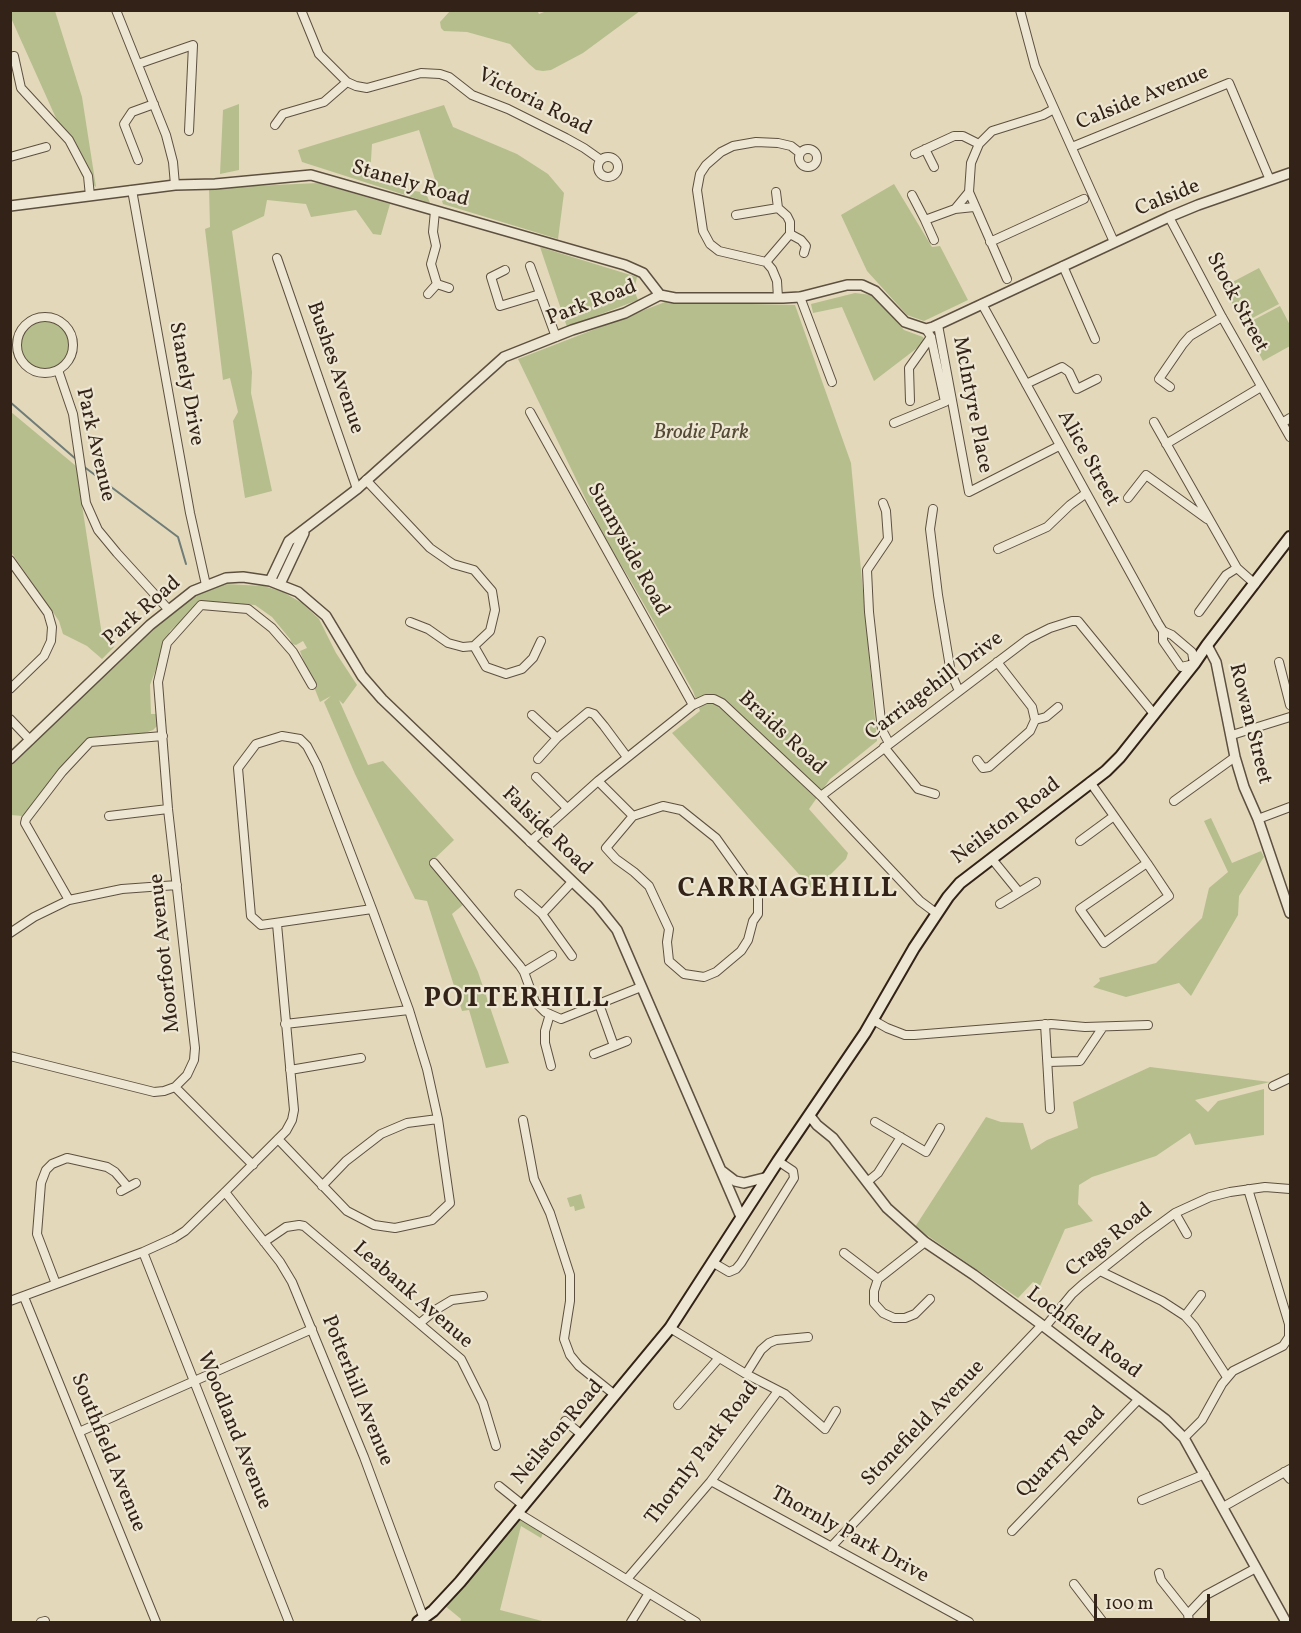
<!DOCTYPE html>
<html>
<head>
<meta charset="utf-8">
<style>
  body { margin:0 }
  #map { position:relative; width:1301px; height:1633px; overflow:hidden; background:#e3d8ba; font-family:Vollkorn,serif }
  canvas { display:block }
  .frame { position:absolute; inset:0; border:12px solid #322217; pointer-events:none }
  .scale { position:absolute; left:1094px; top:1594px; width:116px; height:27px; box-sizing:border-box; border:3px solid #322217; border-top:0; padding-left:8px; font-size:18px; line-height:21px; white-space:nowrap; color:#322217; -webkit-text-stroke:4px #ede6d2; paint-order:stroke }
</style>
</head>
<body>
<div id="map">
<canvas width="1301" height="1633"></canvas>
<div class="frame"></div>
<div class="scale">100 m</div>
</div>
<script>
const context = document.querySelector('canvas').getContext('2d');
context.lineJoin = 'round';
function fill(path, color) { context.fillStyle = color; context.fill(path, 'evenodd'); }
const poly = rows => new Path2D(rows.map(r => 'M' + r).join(''));
function stroke(path, color, width, dash) { context.strokeStyle = color; context.lineWidth = width; context.lineCap = dash ? 'butt' : 'round'; context.setLineDash(dash || []); context.stroke(path); }
function write(font, color, halo, rows, align = 'center') {
  context.font = font + ' Vollkorn,serif'; context.lineWidth = 4.5; context.setLineDash([]); context.textBaseline = 'middle'; context.strokeStyle = halo; context.fillStyle = color; for (const [text, x, y, turn = 0] of rows) {
    context.save(); context.translate(x, y); context.rotate((+turn || 0) * Math.PI / 180); context.textAlign = isNaN(turn) ? turn : align; if (halo) context.strokeText(text, 0, 0); context.fillText(text, 0, 0); context.restore();
  }
}
fill(poly([
  [537,10,539,14,549,10,640,11,583,53,551,70,543,71,536,70,529,64,510,44,467,32,444,31,441,28,440,22,450,11],
  [11,11,55,11,82,97,96,187,82,176,11,18],
  [239,104,239,170,220,174,223,110],
  [444,105,453,127,517,154,548,174,564,193,558,239,443,204,419,130,372,144,370,176,415,191,426,193,430,203,302,162,298,150],
  [318,183,390,204,381,235,373,234,356,210,311,217,306,204,267,200,264,216,232,231,252,372,251,393,272,491,245,498,233,421,238,412,230,378,223,380,205,229,210,227,209,188],
  [894,184,932,247,940,246,968,300,924,321,907,315,867,271,841,215],
  [540,247,637,277,634,290,638,300,567,327],
  [1259,268,1279,304,1243,323,1223,287],
  [855,293,872,295,904,330,923,337,925,342,874,381,842,307,813,313,811,304],
  [665,302,795,305,851,463,877,741,830,779,809,809,848,853,846,859,814,891,672,733,700,711,693,691,632,583,605,539,518,359],
  [1280,306,1290,325,1290,346,1263,361,1244,325],
  '21 345a24 24 0 1 1 48 0a24 24 0 1 1-48 0Z',
  [11,412,76,466,102,635,114,647,102,659,87,646,63,634,59,621,11,552],
  [225,584,264,586,283,592,302,603,319,619,336,653,357,685,343,704,339,700,368,765,383,761,454,840,430,863,464,904,452,914,478,972,509,1063,486,1068,469,1010,462,1011,427,901,415,899,355,774,324,702,331,696,320,702,301,654,300,651,307,648,303,641,296,645,292,644,290,639,272,617,255,605,203,601,170,631,150,685,151,714,157,714,158,725,153,730,145,733,86,739,22,816,11,815,11,766,144,636,188,597,207,588],
  [1211,818,1232,863,1261,851,1264,857,1239,896,1238,915,1191,996,1179,983,1126,997,1093,987,1100,981,1099,978,1156,963,1202,918,1209,888,1228,872,1204,821],
  [1150,1067,1270,1082,1195,1100,1208,1112,1218,1101,1264,1089,1264,1135,1195,1145,1190,1133,1156,1156,1092,1177,1079,1185,1078,1204,1093,1221,1065,1229,1040,1286,1033,1282,1018,1298,915,1227,986,1117,1001,1122,1023,1123,1031,1150,1047,1140,1078,1128,1073,1102],
  [581,1194,585,1208,575,1211,574,1206,570,1207,567,1198],
  [520,1518,543,1533,541,1538,521,1526,500,1610,546,1622,460,1622,461,1619,444,1605]
]), '#b6be8d');
stroke(poly([
  [10,402,77,460],
  [83,466,178,537,186,564]
]), '#6f7c78', 2);
const minor = poly([
  [116,10,166,135,173,162,175,185],
  [301,10,319,54,347,82,356,86,367,88,421,73,440,74,449,77,472,95,508,109,566,138,584,148,601,160],
  [1020,10,1035,66,1114,242],
  [14,56,21,88,69,140,88,176,90,196],
  [138,64,193,45,189,131],
  [275,125,283,114,324,102,347,82],
  [1072,147,1229,83,1270,180],
  '799 158a9 9 0 1 1 18 0a9 9 0 1 1-18 0Z',
  [925,149,934,167],
  [800,153,791,146,778,143,756,142,733,146,721,152,706,165,700,174,697,190,703,231,710,244,719,251,766,262,790,234,801,240,806,246,804,253],
  [915,154,954,136,963,136,979,144],
  [10,157,46,147],
  '598 167a10 10 0 1 1 20 0a10 10 0 1 1-20 0Z',
  [138,160,124,124,132,112,154,104],
  [132,190,190,513,206,585],
  [776,192,778,208],
  [969,192,955,209,974,207],
  [912,195,925,220],
  [435,211,433,232,436,246,431,264,437,284],
  [736,215,778,208,787,216,790,222,790,234],
  [1169,217,1222,317,1290,437],
  [934,240,925,220,955,209],
  [990,242,1084,199],
  [277,258,357,489],
  [766,262,772,269,777,281,778,298],
  [530,266,556,337],
  [1063,266,1095,339],
  [505,270,491,277,500,306,540,294],
  [1007,279,969,192,971,163,979,144,992,131,1043,115,1054,109],
  [428,294,437,284,449,288],
  [800,297,832,382],
  [982,304,1158,623,1163,631,1172,635,1192,652,1194,664,1181,667,1163,641,1163,631],
  '17 345a28 28 0 1 1 56 0a28 28 0 1 1-56 0Z',
  [938,325,969,492,1059,446],
  [58,370,73,414,86,503,98,530,117,553,168,609],
  [1026,384,1062,367,1069,372,1077,389,1097,379],
  [1170,387,1159,379,1183,344,1190,336,1222,317],
  [910,401,909,368,931,337],
  [530,412,693,705],
  [1154,422,1237,568,1255,584],
  [894,423,945,402,931,337,926,329],
  [1282,423,1290,418],
  [1166,444,1261,387],
  [366,480,430,548,453,564,474,570,492,591,495,610,490,631,474,646,463,647,448,643,428,629,410,622],
  [1128,498,1146,475,1207,519],
  [883,503,886,511,888,539,867,570,869,612,882,730,889,743],
  [933,509,930,529,938,595,951,673,959,691],
  [998,549,1047,527,1070,505,1085,494],
  [10,560,48,613,52,627,51,641,44,656,10,689],
  [1199,612,1226,575,1237,568],
  [474,646,486,667,506,674,522,669,533,658,541,641],
  [1279,662,1290,705],
  [532,715,557,738],
  [10,719,30,740],
  [1035,720,1046,717,1058,707],
  [1232,735,1290,717],
  [282,736,300,739,307,746,317,765,372,909,261,925,251,916,238,768,256,744,282,736],
  [884,747,918,789,935,794],
  [538,759,557,738,588,712,594,714,604,726,627,757],
  [977,760,983,768,989,767,1030,731,1035,720,1032,707,997,662],
  [536,777,567,808],
  [598,781,633,816,663,806,681,810,716,838,758,897,758,914,753,921,748,940,741,951,716,972,704,977,684,974,669,961,667,942,669,929,649,886,634,872,616,859,606,848,633,816],
  [1090,782,1114,816,1147,863,1169,896,1104,943,1080,909,1147,863],
  [821,796,1028,639,1050,628,1072,621,1078,621,1154,714],
  [1174,801,1235,757],
  [109,816,168,809],
  [1258,819,1290,807],
  [1080,841,1114,816],
  [530,842,598,781,693,705,706,699,714,699,722,703,821,796,920,901,936,913],
  [992,859,1018,891],
  [434,863,520,966,524,972,535,1002,545,1012,561,1019,641,987],
  [519,894,542,914,572,956],
  [69,900,25,823,26,819,62,772,90,742,163,736],
  [1000,904,1036,882],
  [542,914,572,882],
  [10,933,34,917,69,900,122,889,177,885],
  [524,972,552,955],
  [599,1004,614,1046],
  [550,1014,545,1031,545,1043,551,1066],
  [873,1020,887,1028,905,1035,914,1035,1051,1024,1085,1027,1148,1025],
  [285,1024,409,1010],
  [1045,1024,1050,1109],
  [594,1054,627,1041],
  [10,1056,154,1092,164,1091,175,1087,187,1075,194,1060,195,1048,168,809,158,682,167,643,201,605,248,609,272,628,293,652,312,685],
  [1049,1062,1080,1061,1103,1027],
  [290,1070,361,1058],
  [1273,1086,1290,1078],
  [175,1087,253,1165],
  [523,1120,534,1179,550,1213,570,1275,570,1301,564,1339,570,1355,579,1366,615,1395],
  [875,1122,926,1152,940,1128],
  [278,1139,347,1211,374,1225,395,1228,432,1220,450,1203,438,1119,427,1069,409,1010,372,909],
  [867,1182,878,1173,901,1137],
  [322,1186,346,1161,381,1134,407,1123,438,1119],
  [121,1191,136,1183],
  [225,1192,280,1262,292,1282,364,1457,424,1619],
  [1175,1213,1187,1234],
  [264,1242,286,1227,299,1225,304,1226,461,1359,483,1403,496,1446],
  [925,1242,878,1279,874,1291,874,1303,883,1313,894,1318,905,1318,915,1314,930,1299],
  [143,1252,289,1622],
  [844,1253,878,1279],
  [712,1262,729,1272,736,1269,741,1263,794,1178,793,1171,778,1161],
  [1100,1271,1162,1301,1185,1316,1194,1326,1227,1377],
  [56,1284,37,1234,41,1183,46,1170,52,1164,67,1158,107,1167,115,1172,127,1186],
  [24,1297,156,1622],
  [10,1301,143,1252,174,1238,185,1231,225,1192,286,1131,292,1120,294,1110,277,924],
  [1185,1316,1201,1295],
  [420,1323,437,1309,452,1300,483,1296],
  [1045,1327,1072,1294,1082,1285,1141,1238,1175,1213,1210,1197,1230,1192,1265,1187,1290,1189],
  [670,1328,746,1374,785,1394,825,1429,836,1411],
  [746,1374,761,1350,769,1343,776,1340,808,1337],
  [678,1405,719,1358],
  [565,1421,582,1435],
  [79,1432,312,1329],
  [1184,1438,1202,1420,1222,1384,1233,1371,1283,1346,1289,1337,1289,1324,1248,1189],
  [1284,1472,1290,1479],
  [711,1481,969,1622],
  [499,1486,524,1506],
  [1142,1500,1205,1474],
  [1223,1507,1290,1469],
  [518,1513,696,1622],
  [1012,1531,1139,1399],
  [831,1547,1042,1325],
  [1159,1573,1161,1580,1188,1614],
  [627,1579,711,1481,778,1391],
  [1074,1584,1103,1622],
  [41,1622,45,1621],
  [631,1622,649,1593],
  [1189,1622,1188,1614,1206,1595,1256,1568]
]);
const tertiary = poly([
  [10,206,175,185,215,184,311,175,625,265,643,273,660,295],
  [270,581,289,541,357,489,504,357,572,330,625,313,660,295,675,298,783,298,800,297,847,285,862,285,875,291,905,322,926,329,933,327,1169,217,1198,205,1290,173],
  [280,584,304,533],
  [1207,645,1216,662,1235,757,1244,787,1258,819,1290,913],
  [10,759,150,625,193,591,226,578,243,577,270,581,298,592,326,616,362,676,382,699,597,905,617,930,741,1217],
  [810,1116,817,1125,833,1138,887,1208,925,1242,974,1275,1042,1325,1165,1419,1184,1438,1286,1622],
  [722,1171,735,1181,744,1183,768,1177]
]);
const secondary = poly([
  [418,1622,433,1611,460,1582,670,1328,778,1161,865,1033,914,948,948,897,960,883,1106,771,1120,757,1194,664,1207,645,1290,537]
]);
stroke(minor, '#5e5040', 10);
stroke(tertiary, '#5e5040', 12);
stroke(secondary, '#322217', 14);
stroke(minor, '#ede6d2', 8);
stroke(tertiary, '#ede6d2', 9);
stroke(secondary, '#ede6d2', 10);
write('21px', '#322217', '#ede6d2', [
  ["Calside Avenue",1143,99,-22],
  ["Victoria Road",534,103,27],
  ["Stanely Road",410,185,16],
  ["Calside",1168,199,-22],
  ["Stock Street",1236,303,62],
  ["Park Road",592,304,-21],
  ["Bushes Avenue",334,368,71],
  ["Stanely Drive",185,384,80],
  ["McIntyre Place",971,405,79],
  ["Park Avenue",94,445,77],
  ["Alice Street",1087,459,61],
  ["Sunnyside Road",627,550,61],
  ["Park Road",143,612,-41],
  ["Carriagehill Drive",935,687,-37],
  ["Rowan Street",1249,724,76],
  ["Braids Road",781,734,43],
  ["Neilston Road",1007,822,-37],
  ["Falside Road",546,832,44],
  ["Moorfoot Avenue",166,953,-96],
  ["Crags Road",1110,1241,-39],
  ["Leabank Avenue",412,1296,41],
  ["Lochfield Road",1083,1334,37],
  ["Potterhill Avenue",356,1391,68],
  ["Stonefield Avenue",924,1424,-46],
  ["Woodland Avenue",233,1431,68],
  ["Neilston Road",559,1433,-50],
  ["Southfield Avenue",107,1453,68],
  ["Quarry Road",1062,1453,-46],
  ["Thornly Park Road",703,1454,-53],
  ["Thornly Park Drive",849,1536,29]
]);
write('italic 21px', '#534934', '#ede6d2', [
  ["Brodie Park",701,434]
]);
context.letterSpacing = '1.5px';
write('bold 27px', '#322217', '#ede6d2', [
  ["CARRIAGEHILL",788,891],
  ["POTTERHILL",517,1001]
]);
context.letterSpacing = '0px';
</script>
</body>
</html>
